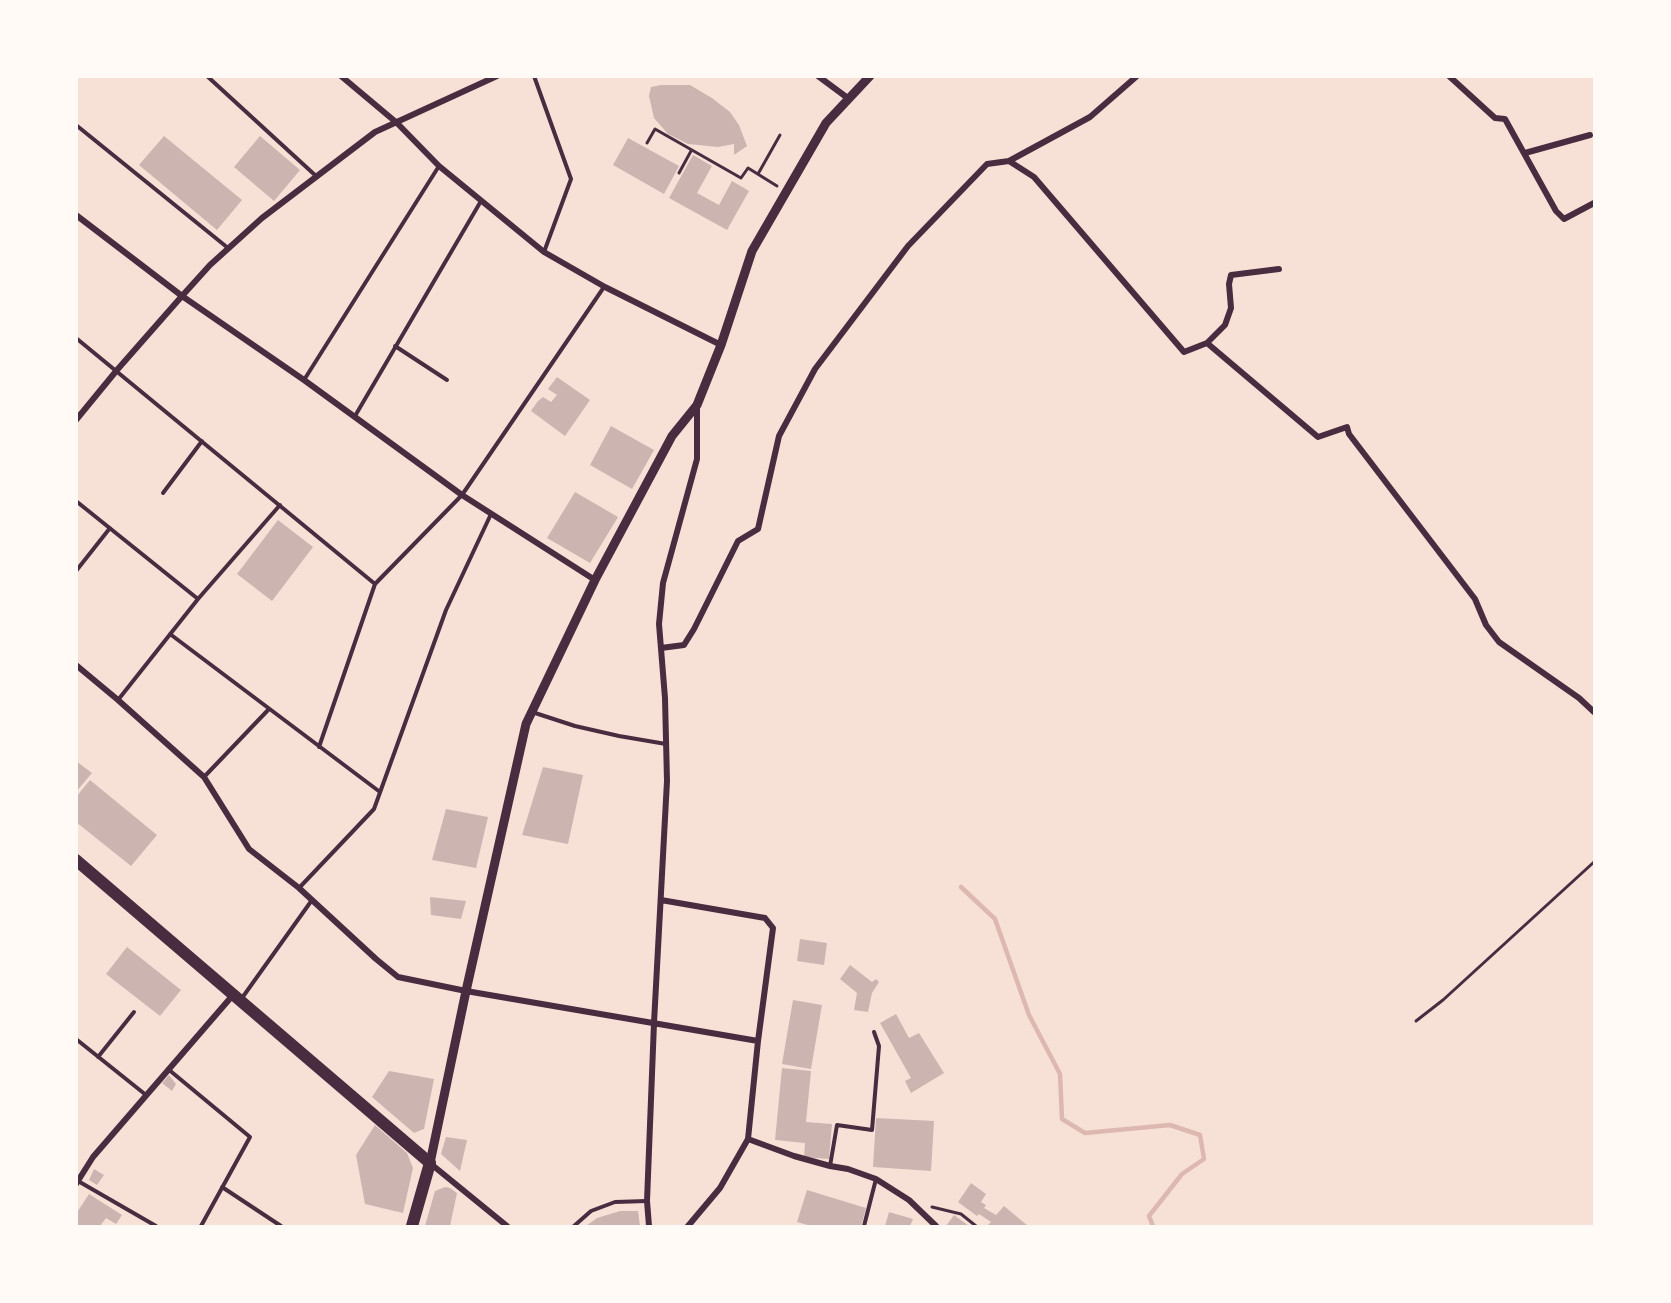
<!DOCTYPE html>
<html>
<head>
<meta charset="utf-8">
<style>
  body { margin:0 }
  #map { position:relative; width:1671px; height:1303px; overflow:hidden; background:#f7e1d7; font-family:Signika,sans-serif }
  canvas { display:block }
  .frame { position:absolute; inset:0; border:78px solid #fffaf5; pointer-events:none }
</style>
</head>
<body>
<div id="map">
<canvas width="1671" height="1303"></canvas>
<div class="frame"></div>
</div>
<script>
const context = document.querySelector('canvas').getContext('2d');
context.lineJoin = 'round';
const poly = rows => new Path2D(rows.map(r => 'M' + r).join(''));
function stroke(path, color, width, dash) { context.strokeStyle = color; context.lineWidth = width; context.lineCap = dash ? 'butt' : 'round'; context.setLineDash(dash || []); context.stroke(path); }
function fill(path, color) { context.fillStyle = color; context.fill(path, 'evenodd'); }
stroke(poly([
  [961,887,995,919,1029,1015,1060,1074,1062,1119,1085,1133,1170,1125,1200,1135,1204,1159,1182,1174,1149,1216,1153,1226]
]), '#dcb8b0', 4.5);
fill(poly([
  [661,85,690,85,712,98,730,112,739,125,747,146,734,155,734,144,718,147,688,144,668,134,654,118,649,96,651,87],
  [164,136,242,200,217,230,139,165],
  [260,136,300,170,274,201,234,167],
  [628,138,679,166,664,194,613,165],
  [693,155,712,166,697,193,719,205,732,181,749,191,727,230,669,198],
  [557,377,590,400,565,436,531,411,538,401,543,397,551,402,557,395,548,389],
  [611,426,654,450,632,489,590,465],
  [575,492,618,517,590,563,547,538],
  [278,520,313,547,272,601,237,574],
  [76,761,92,773,76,792],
  [543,767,583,775,568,844,522,835],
  [90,780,157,835,131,866,76,822,76,797],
  [446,809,488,817,476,868,432,860],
  [430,897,466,901,461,919,431,915],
  [800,939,827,943,824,965,797,961],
  [127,947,181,990,160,1016,106,974],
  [850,965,872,982,876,979,879,982,872,993,868,1012,854,1010,857,993,840,979],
  [793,1000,822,1005,811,1069,782,1064],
  [896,1014,909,1038,919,1033,944,1073,911,1093,905,1081,911,1078,880,1023],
  [782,1068,811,1071,806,1122,832,1124,829,1159,804,1157,805,1143,775,1140],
  [389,1071,434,1079,424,1129,414,1133,372,1097],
  [169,1075,176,1084,172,1091,162,1083],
  [876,1118,934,1121,931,1171,873,1167],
  [375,1125,407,1153,413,1168,403,1213,365,1204,356,1155],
  [446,1137,467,1140,460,1171,441,1154],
  [94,1169,104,1175,97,1185,89,1180],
  [971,1183,986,1194,981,1202,986,1205,984,1208,996,1215,1004,1206,1028,1226,987,1226,991,1222,979,1214,977,1216,958,1202],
  [445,1187,450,1188,457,1193,450,1226,425,1226,435,1191],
  [807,1190,866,1208,861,1226,811,1226,797,1222],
  [89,1194,122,1215,116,1224,106,1218,100,1226,76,1226,76,1214],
  [620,1211,638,1211,640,1226,586,1226,597,1218],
  [889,1212,913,1219,910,1226,885,1226],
  [954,1215,969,1226,946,1226]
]), '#ccb4b1');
stroke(poly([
  [647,143,655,129,741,178,748,168,777,186],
  [679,173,691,151],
  [758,174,780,135],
  [1416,1021,1443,1000,1594,862],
  [932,1207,961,1214,976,1226]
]), '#4a2c40', 3);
stroke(poly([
  [207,76,316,176],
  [534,76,571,179,544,252],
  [76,125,228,248],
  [76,338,375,584],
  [395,346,447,380],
  [304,380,439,166],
  [355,416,481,201],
  [163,493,202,441],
  [76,501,198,599],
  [76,571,110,528],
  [170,634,380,792],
  [118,700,198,599,280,505],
  [532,712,575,726,619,736,666,744],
  [319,747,375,584,462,495,604,287],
  [204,777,269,709],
  [299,888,374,809,446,610,491,514],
  [242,998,312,900],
  [76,1039,146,1095],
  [98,1057,134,1012],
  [168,1069,250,1137,201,1226],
  [830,1166,837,1125,872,1130,879,1046,874,1032],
  [78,1181,156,1226],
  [222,1187,281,1226],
  [574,1226,591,1211,615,1202,647,1201],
  [864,1226,876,1179]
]), '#4a2c40', 4);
stroke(poly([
  [341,76,397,123,439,166,544,252,605,287,721,345],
  [818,76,849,99],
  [1449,76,1495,118,1505,119,1556,211,1564,219,1594,203],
  [1525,153,1590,135],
  [1009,161,1034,177,1184,352,1207,343,1225,325,1231,308,1229,284,1231,275,1279,269],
  [76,215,182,296,304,380,462,495,595,580],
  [1207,343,1318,437,1347,427,1349,434,1475,599,1486,625,1499,642,1579,698,1594,712],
  [76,420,117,370,182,296,210,265,262,218,375,132,497,76],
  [661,648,684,645,694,629,738,541,758,529,779,436,815,369,908,246,987,164,1009,161,1090,117,1137,76],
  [76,665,118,700,204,777,249,849,299,888,376,959,398,977,466,991,758,1041],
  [661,900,765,918,773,928,758,1041,748,1139,720,1188,688,1226],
  [748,1139,794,1156,830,1166,848,1169,876,1179,909,1200,936,1226],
  [431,1164,507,1226],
  [76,1184,93,1157,233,995],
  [649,1226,647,1201,654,1023,667,781,665,698,659,624,663,583,697,459,697,406]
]), '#4a2c40', 6);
stroke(poly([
  [430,1163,466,991,526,724,595,580,672,436,697,405,721,345,752,251,826,123,870,76]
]), '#4a2c40', 9);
stroke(poly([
  [76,860,430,1163,412,1226]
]), '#4a2c40', 12);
</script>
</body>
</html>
